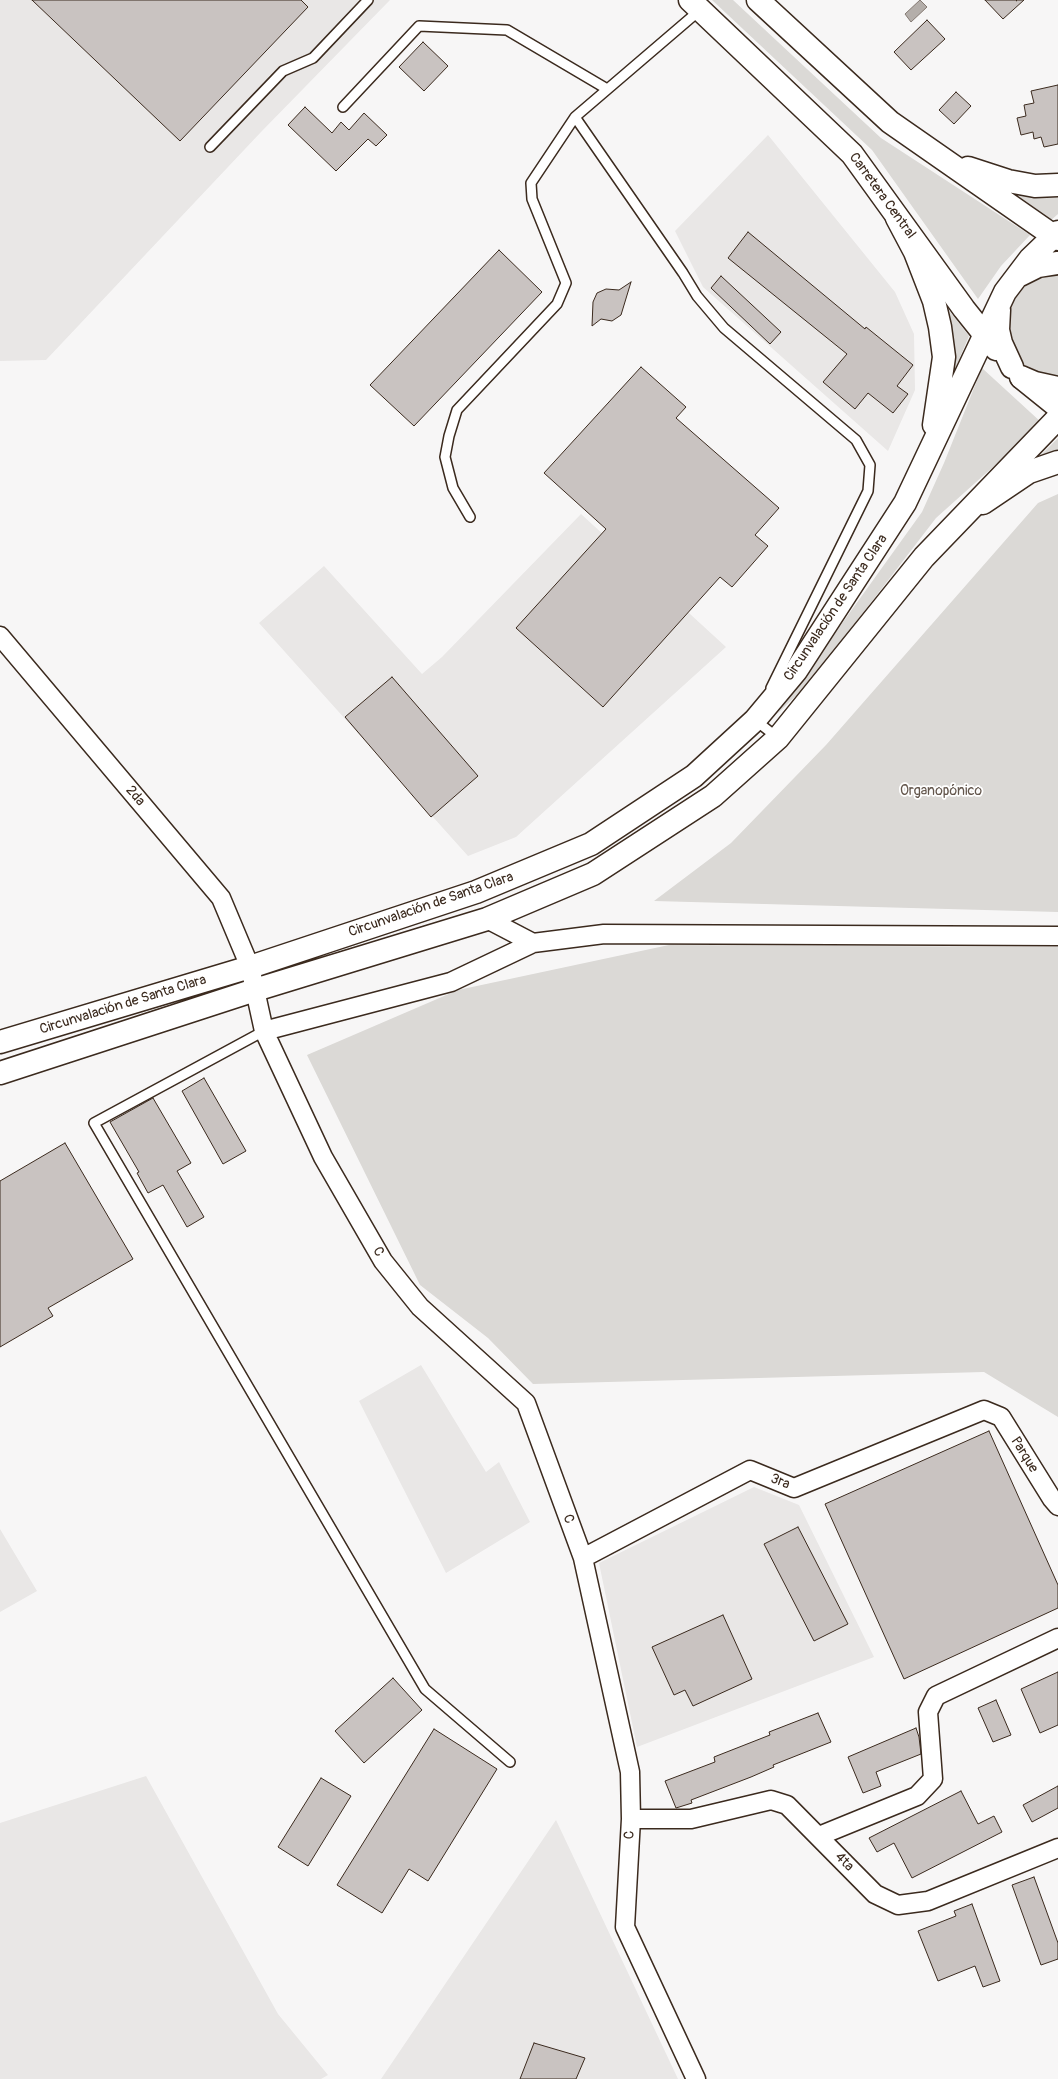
<!DOCTYPE html>
<html>
<head>
<meta charset="utf-8">
<style>
  body { margin:0 }
  canvas { display:block; background:#f7f6f6 }
</style>
</head>
<body>
<canvas width="1058" height="2079"></canvas>
<script>
const context = document.querySelector('canvas').getContext('2d');
context.lineJoin = 'round';
function fill(path, color) { context.fillStyle = color; context.fill(path, 'evenodd'); }
const poly = rows => new Path2D(rows.map(r => 'M' + r).join(''));
function stroke(path, color, width, dash) { context.strokeStyle = color; context.lineWidth = width; context.lineCap = dash ? 'butt' : 'round'; context.setLineDash(dash || []); context.stroke(path); }
function write(font, color, halo, rows, align = 'center') {
  context.font = font + ' Pangolin,sans-serif'; context.lineWidth = 3.5; context.setLineDash([]); context.textBaseline = 'middle'; context.strokeStyle = halo; context.fillStyle = color; for (const [text, x, y, turn = 0] of rows) {
    context.save(); context.translate(x, y); context.rotate((+turn || 0) * Math.PI / 180); context.textAlign = isNaN(turn) ? turn : align; if (halo) context.strokeText(text, 0, 0); context.fillText(text, 0, 0); context.restore();
  }
}
fill(poly([
  [0,0,390,0,261,132,46,360,0,361],
  [768,135,895,292,914,334,915,390,888,451,703,287,675,231],
  [581,514,726,647,516,837,468,856,259,623,324,566,422,674,442,657],
  [421,1365,486,1472,499,1462,530,1522,446,1573,359,1401],
  [754,1487,799,1505,874,1657,637,1747,599,1563],
  [0,1529,37,1591,0,1612],
  [146,1776,278,2014,328,2075,321,2079,0,2079,0,1823],
  [556,1820,678,2079,381,2079]
]), '#e9e7e6');
fill(poly([
  [712,0,733,0,881,138,1030,235,1001,266,978,299,872,150],
  [1006,194,1058,194,1058,214,1049,222],
  [1058,270,1058,379,1031,371,1020,363,1007,340,1010,301,1026,281],
  [947,308,969,336,954,371,952,337],
  [982,368,1042,423,936,518,809,683,777,714,922,512,944,463],
  [1058,438,1058,454,1041,455],
  [1058,494,1058,912,654,901,731,843,826,745,1038,503],
  [669,945,1058,947,1058,1417,984,1372,533,1384,488,1338,420,1285,307,1055,458,990]
]), '#dbd9d6');
const water = poly([
  [920,0,927,7,911,22,905,14,920,0]
]);
fill(water, '#b4aeaa');
stroke(water, '#847972', 1);
const building = poly([
  [32,0,301,0,308,7,180,141,32,0],
  [985,0,1024,0,1003,19,985,0],
  [927,20,945,39,911,70,894,52,927,20],
  [423,42,448,66,424,91,399,67,423,42],
  [1058,85,1058,144,1044,147,1041,137,1034,139,1033,132,1021,135,1017,118,1026,116,1024,105,1034,103,1031,91,1058,85],
  [956,92,971,106,954,124,939,110,956,92],
  [305,107,332,133,341,122,349,130,364,113,387,135,376,146,368,139,336,171,288,125,305,107],
  [748,232,865,329,866,327,913,365,897,386,908,394,893,413,868,393,855,409,823,382,847,354,728,258,748,232],
  [499,250,542,292,414,426,370,385,499,250],
  [721,276,781,332,770,344,711,288,721,276],
  [631,282,621,315,612,321,601,319,592,326,593,302,597,293,606,289,619,290,631,282],
  [641,367,686,407,676,418,779,508,755,535,768,546,732,587,720,577,603,707,516,628,606,529,544,473,641,367],
  [392,677,478,776,431,817,345,717,392,677],
  [204,1078,246,1151,223,1164,182,1091,204,1078],
  [153,1098,191,1163,177,1171,204,1217,187,1227,163,1185,148,1193,137,1173,139,1172,110,1122,153,1098],
  [65,1143,133,1259,48,1308,53,1316,0,1347,0,1181,65,1143],
  [989,1431,1058,1585,1058,1608,904,1679,825,1504,989,1431],
  [798,1527,848,1624,814,1641,764,1544,798,1527],
  [723,1615,752,1679,693,1706,685,1690,674,1695,652,1647,723,1615],
  [1058,1672,1058,1725,1040,1733,1021,1689,1058,1672],
  [393,1678,422,1710,364,1763,335,1731,393,1678],
  [996,1700,1011,1735,993,1742,978,1708,996,1700],
  [818,1713,831,1742,773,1765,774,1767,751,1777,691,1800,692,1803,676,1808,665,1781,715,1762,714,1757,770,1735,769,1732,818,1713],
  [916,1728,919,1737,921,1754,876,1772,881,1786,863,1793,848,1757,916,1728],
  [434,1729,497,1769,428,1881,409,1869,382,1913,337,1885,434,1729],
  [321,1778,351,1796,308,1866,278,1847,321,1778],
  [1058,1786,1058,1808,1032,1822,1023,1805,1058,1786],
  [961,1791,978,1824,994,1816,1002,1832,912,1878,894,1843,877,1852,869,1838,961,1791],
  [1034,1877,1058,1943,1058,1959,1041,1965,1012,1885,1034,1877],
  [972,1904,1000,1981,983,1987,975,1966,938,1981,918,1931,956,1916,954,1911,972,1904],
  [534,2043,585,2058,576,2079,520,2079,534,2043]
]);
fill(building, '#c9c3c1');
stroke(building, '#3b2a1e', 1);
const lane = poly([
  [700,10,575,117,683,273,697,296,724,328,856,440,870,465,868,491,771,688],
  [343,107,419,26,507,30,607,89],
  [210,147,283,71,313,58,368,0],
  [470,517,453,488,445,457,449,436,457,410,557,304,566,283,532,199,531,183,575,117],
  [755,720,778,738],
  [264,1031,94,1123,425,1689,510,1762]
]);
const street = poly([
  [0,636,221,898,250,967,264,1031,323,1157,383,1261,420,1307,526,1403,583,1558,630,1772,631,1819,625,1927,696,2079],
  [487,919,533,943,604,934,1058,936],
  [264,1031,451,982,533,943],
  [583,1558,750,1470,794,1488,984,1410,1001,1417,1052,1499,1058,1506],
  [631,1819,691,1819,771,1800,787,1805,875,1894,898,1905,928,1901,1058,1848],
  [819,1836,917,1796,933,1779,928,1712,936,1696,1058,1638]
]);
const primary = poly([
  [690,0,852,154,964,309,996,349],
  [758,0,890,122,1058,239],
  [968,168,1008,181,1035,186,1058,185],
  [1022,378,1058,407],
  [983,503,1029,472,1058,462]
]);
const highway = poly([
  [897,218,915,252,934,301,940,327,944,357,934,425],
  [1020,275,1038,266,1058,263],
  [999,310,998,330,1001,343,1012,367],
  [1021,377,1035,383,1058,388],
  [0,1042,250,967,476,892,591,844,694,776,755,720,796,671,905,503,1005,292,1030,259,1058,232],
  [0,1073,255,990,487,919,593,874,713,796,778,738,924,557,1058,418]
]);
stroke(lane, '#3b2a1e', 12);
stroke(street, '#3b2a1e', 21);
stroke(primary, '#3b2a1e', 25);
stroke(highway, '#3b2a1e', 25);
stroke(poly([
  [1016,0,1017,0]
]), '#3b2a1e', 2.5, [1, 3]);
stroke(lane, '#fff', 9);
stroke(street, '#fff', 18);
stroke(primary, '#fff', 22);
stroke(highway, '#fff', 22);
write('14px', '#3b2a1e', '#fff', [
  ["Carretera Central",882,196,54],
  ["Circunvalación de Santa Clara",836,608,-56],
  ["2da",135,796,50],
  ["Circunvalación de Santa Clara",431,905,-19],
  ["Circunvalación de Santa Clara",123,1005,-17],
  ["C",378,1252,60],
  ["Parque",1024,1455,58],
  ["3ra",780,1482,21],
  ["C",568,1519,70],
  ["C",630,1835,-87],
  ["4ta",844,1862,46]
]);
write('14px', '#63564c', '#fff', [
  ["Organopónico",941,791]
]);
</script>
</body>
</html>
